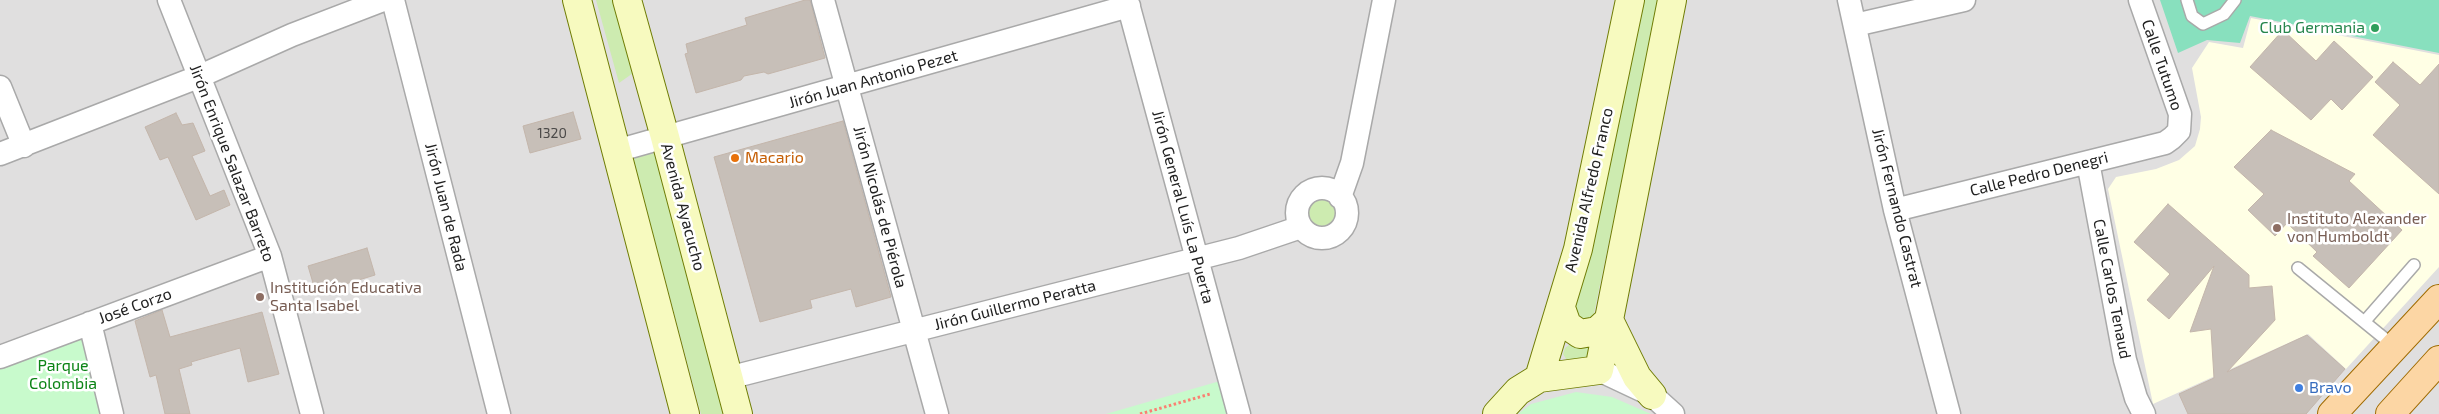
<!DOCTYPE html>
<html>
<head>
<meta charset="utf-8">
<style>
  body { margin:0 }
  canvas { display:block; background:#f2efe9 }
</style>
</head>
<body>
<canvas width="2439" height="414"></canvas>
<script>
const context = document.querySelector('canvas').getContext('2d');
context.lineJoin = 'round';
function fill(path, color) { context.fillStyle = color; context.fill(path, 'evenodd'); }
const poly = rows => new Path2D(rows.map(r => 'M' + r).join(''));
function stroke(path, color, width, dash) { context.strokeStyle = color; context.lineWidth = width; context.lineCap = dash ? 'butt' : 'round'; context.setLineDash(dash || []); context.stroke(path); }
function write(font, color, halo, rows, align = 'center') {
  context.font = font + ' "Exo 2",sans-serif'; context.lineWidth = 5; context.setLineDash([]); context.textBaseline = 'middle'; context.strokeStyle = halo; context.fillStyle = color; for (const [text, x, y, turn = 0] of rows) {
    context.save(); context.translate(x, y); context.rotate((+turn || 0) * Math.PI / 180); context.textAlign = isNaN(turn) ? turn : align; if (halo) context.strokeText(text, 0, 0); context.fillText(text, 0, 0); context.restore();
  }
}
fill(poly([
  [0,0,2439,0,2439,414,0,414]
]), '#e0dfdf');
fill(poly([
  [2251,18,2439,55,2439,267,2346,369,2308,334,2153,404,2108,189,2116,177,2156,169,2179,160,2195,146,2200,129,2201,117,2192,68,2209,42,2243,48]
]), '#ffffe5');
fill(poly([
  [596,0,617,0,636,71,619,83],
  [1637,0,1659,0,1592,323,1583,326,1568,309],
  [656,148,726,414,701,414,632,154],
  '1306 213a15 15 0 1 1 30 0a15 15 0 1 1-30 0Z',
  [1580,341,1592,347,1593,361,1568,362,1563,354,1565,348,1573,342]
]), '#cdebb0');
fill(poly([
  [90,323,112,414,0,414,0,357],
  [1220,381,1228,414,1106,414],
  [1576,392,1612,397,1651,414,1518,414,1531,404]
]), '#c8facc');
fill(poly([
  [2160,0,2439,0,2439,53,2250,16,2240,43,2207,40,2178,53]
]), '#88e0be');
const building = poly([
  [805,0,810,0,825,58,768,74,764,72,744,76,741,80,696,93,685,54,688,53,686,44,747,25,745,18,805,0],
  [2283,30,2316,61,2334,41,2373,77,2342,110,2331,99,2311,120,2250,67,2283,30],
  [2393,62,2420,85,2439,64,2439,194,2373,135,2400,105,2375,82,2393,62],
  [573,112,581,139,530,153,523,126,573,112],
  [176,113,182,125,193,123,205,151,192,156,210,196,224,190,230,205,196,220,168,157,160,160,145,127,176,113],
  [843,121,891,297,856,307,851,289,810,300,812,308,760,322,714,157,843,121],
  [2271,130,2355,174,2349,181,2402,230,2349,288,2313,256,2317,252,2287,223,2275,236,2248,210,2264,194,2234,167,2271,130],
  [2168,204,2249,275,2249,288,2272,286,2275,320,2227,372,2307,335,2345,369,2306,414,2188,414,2179,394,2214,378,2211,329,2190,332,2214,266,2169,319,2147,300,2170,274,2134,242,2168,204],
  [367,248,375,275,316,293,308,266,367,248],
  [162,310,170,337,262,312,279,374,248,382,240,348,191,362,192,365,179,369,190,414,165,414,156,375,150,377,135,321,162,310]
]);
fill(building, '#c7bfb8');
stroke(building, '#c4b6ab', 1);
const lane = poly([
  [2187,0,2192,16,2203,24,2224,14,2235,0],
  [2298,268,2395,347],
  [2365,321,2414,265]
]);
const street = poly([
  [169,0,270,256,312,414],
  [393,0,499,414],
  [823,0,937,414],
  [1127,0,1239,414],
  [1849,0,1895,210,1949,414],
  [1855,25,1964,0],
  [0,87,24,146],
  [616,151,1129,6],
  [0,154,198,77,292,35,383,0],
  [2088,162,2125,360,2136,398,2144,414],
  '1297 213a25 25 0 1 1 50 0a25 25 0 1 1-50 0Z',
  [1340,197,1352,163,1384,0],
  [1895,210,2165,143,2172,138,2179,131,2180,114,2140,0],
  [90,323,112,414],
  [0,357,270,256],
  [1599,370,1652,395,1673,414],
  [728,378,1239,248,1301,227]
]);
const secondary = poly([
  [577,0,685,414],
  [627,0,665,137,738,414],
  [1561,308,1567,325,1580,334,1597,331,1609,320,1637,377,1652,395],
  [1539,378,1578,249,1630,0],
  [1497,414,1518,391,1539,378,1599,370,1672,0]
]);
const primary = poly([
  [2332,414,2439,299],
  [2390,414,2439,360]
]);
stroke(lane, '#a9a9a9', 14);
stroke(street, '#a9a9a9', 25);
stroke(secondary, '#707d05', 30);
stroke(primary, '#a06b00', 30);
stroke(poly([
  [1140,414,1210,394]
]), '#fa8072', 3, [2.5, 2.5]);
stroke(lane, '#fff', 11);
stroke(street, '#fff', 22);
stroke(secondary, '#f7fabf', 28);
stroke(primary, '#fcd6a4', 28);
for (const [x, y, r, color] of [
  [2375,28,5,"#2e9e5b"],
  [735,158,5,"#e8710a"],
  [2277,228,5,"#8d6e63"],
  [260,297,5,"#8d6e63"],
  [2299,388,5,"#3f7fe0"]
]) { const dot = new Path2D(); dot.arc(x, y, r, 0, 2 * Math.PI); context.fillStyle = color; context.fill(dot); stroke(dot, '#fff', 2); }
write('14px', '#4b4948', null, [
  ["1320",552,133]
]);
write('16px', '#27864d', '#fff', [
  ["Club Germania",2365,28]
], 'right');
write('16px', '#222', '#fff', [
  ["Calle Tutumo",2162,65,71],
  ["Jirón Juan Antonio Pezet",873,79,-16],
  ["Jirón Enrique Salazar Barreto",232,163,69],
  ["Calle Pedro Denegri",2039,174,-14],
  ["Avenida Alfredo Franco",1589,190,-77],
  ["Jirón Juan de Rada",446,207,76],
  ["Avenida Ayacucho",683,207,75],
  ["Jirón Nicolás de Piérola",880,207,75],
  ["Jirón General Luís La Puerta",1183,207,75],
  ["Jirón Fernando Castrat",1897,208,76],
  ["Calle Carlos Tenaud",2112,289,79],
  ["Jirón Guillermo Peratta",1015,305,-14],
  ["José Corzo",135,306,-20]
]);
write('16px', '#c56008', '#fff', [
  ["Macario",745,158]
], 'left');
write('16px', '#785e54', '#fff', [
  ["Instituto Alexander",2287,219],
  ["von Humboldt",2287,237],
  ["Institución Educativa",270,288],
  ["Santa Isabel",270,306]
], 'left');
write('16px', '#0c8416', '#fff', [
  ["Parque",63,366],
  ["Colombia",63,384]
]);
write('16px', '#366cbe', '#fff', [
  ["Bravo",2309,388]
], 'left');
</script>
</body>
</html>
